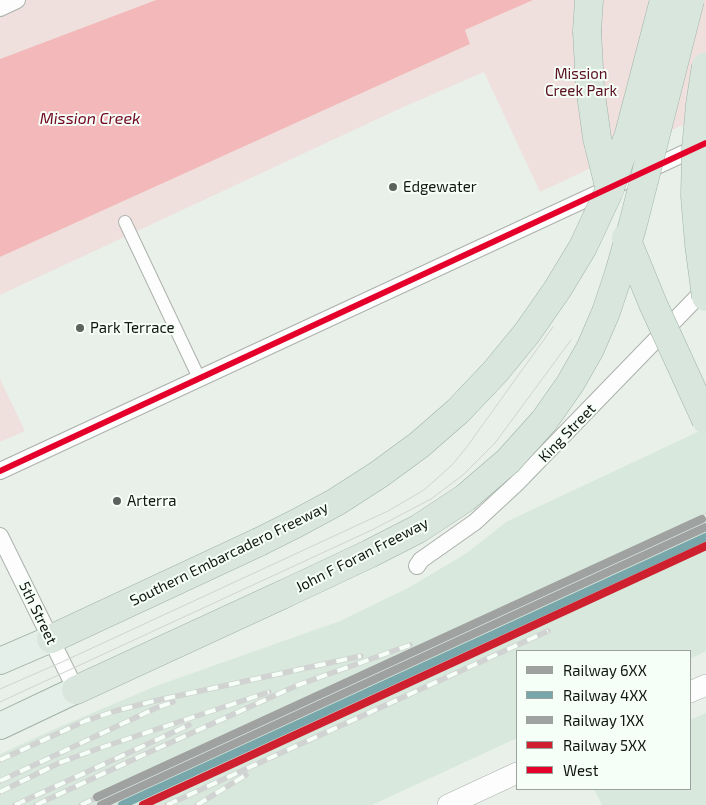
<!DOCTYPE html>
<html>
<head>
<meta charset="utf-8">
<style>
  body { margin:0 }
  #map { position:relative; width:706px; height:805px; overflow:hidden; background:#e8f0e9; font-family:"Exo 2",sans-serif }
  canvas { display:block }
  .legend { position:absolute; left:516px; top:650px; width:175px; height:140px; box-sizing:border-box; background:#f5fff8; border:1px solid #99a29c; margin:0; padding:6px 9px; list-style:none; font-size:15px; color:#101612 }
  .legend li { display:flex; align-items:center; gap:10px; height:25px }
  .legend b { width:25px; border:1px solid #99a29c }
</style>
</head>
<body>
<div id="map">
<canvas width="706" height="805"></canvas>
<ul class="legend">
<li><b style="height:6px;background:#9fa1a1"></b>Railway 6XX</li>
<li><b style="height:6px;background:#77a7aa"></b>Railway 4XX</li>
<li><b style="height:6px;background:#9fa2a0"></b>Railway 1XX</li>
<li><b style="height:6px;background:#ce202f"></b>Railway 5XX</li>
<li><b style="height:6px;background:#e4002b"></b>West</li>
</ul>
</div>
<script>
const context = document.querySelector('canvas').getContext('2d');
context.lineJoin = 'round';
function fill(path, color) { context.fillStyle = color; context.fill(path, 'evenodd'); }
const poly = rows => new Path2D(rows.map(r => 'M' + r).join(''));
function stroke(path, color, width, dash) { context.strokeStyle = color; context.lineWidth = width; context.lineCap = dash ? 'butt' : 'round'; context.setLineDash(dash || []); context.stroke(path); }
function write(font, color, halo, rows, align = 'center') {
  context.font = font + ' "Exo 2",sans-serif'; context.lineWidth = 4; context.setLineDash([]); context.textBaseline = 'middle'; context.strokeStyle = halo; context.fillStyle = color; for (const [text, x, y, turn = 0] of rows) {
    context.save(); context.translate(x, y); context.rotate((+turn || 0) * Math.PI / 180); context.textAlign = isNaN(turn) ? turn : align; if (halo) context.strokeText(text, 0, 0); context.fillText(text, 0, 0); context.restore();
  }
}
fill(poly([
  [706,428,706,651,690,659,690,651,517,651,517,738,372,805,0,805,0,754,57,728,156,686,340,621,408,588,467,553,506,522],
  [706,713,706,805,602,805,594,789,690,789,690,720]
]), '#d8e8dc');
fill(poly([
  [0,0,156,0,0,59],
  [533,0,706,0,706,114,540,192,484,72,399,109,0,295,0,257,470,44,465,30],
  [0,379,25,431,0,442]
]), '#f0e0dd');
fill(poly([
  [156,0,533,0,465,30,470,44,0,257,0,59]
]), '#f3b8b9');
const pedestrian = poly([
  [125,222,199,378]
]);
const minor = poly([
  [0,8,17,0],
  [0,471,702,145],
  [0,536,76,690],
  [417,566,421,560,475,522,516,484,706,288]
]);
const tertiary = poly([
  [690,692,706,685],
  [448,805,517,773]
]);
const primary = poly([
  [0,661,51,639],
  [0,726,76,690]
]);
const motorway = poly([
  [587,31,589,0],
  [51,639,259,542],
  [76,690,284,594]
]);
stroke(pedestrian, '#acb1ac', 14);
stroke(minor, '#acb1ac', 18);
stroke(tertiary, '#acb1ac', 22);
stroke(primary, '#a0b3a6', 28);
stroke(motorway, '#a0b3a6', 29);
stroke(pedestrian, '#fcfdfc', 12);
stroke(minor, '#fcfdfc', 16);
stroke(tertiary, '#fcfdfc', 21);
stroke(primary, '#e5efe9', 26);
stroke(motorway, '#d8e6dd', 28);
stroke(poly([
  [0,689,62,662,388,511,424,490,452,465,466,448,553,327],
  [0,702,374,529,431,499,463,475,495,443,571,340]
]), '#d0d3d1', 1);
const rail = poly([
  [0,760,85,721,115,711,154,701,361,656],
  [0,781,156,708,173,702],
  [0,792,59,763,94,750,269,692],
  [15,805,189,725],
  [36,805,143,755,298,685,410,645],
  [81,805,706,516],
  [167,805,548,631],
  [197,805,246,775]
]);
stroke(rail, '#d0d3d1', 5.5);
stroke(rail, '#f5fff8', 4, [11]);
const motorwayBridge = poly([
  [587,31,590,87,597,138,610,190],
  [706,66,700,105,696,149,695,196,699,244,706,297],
  [626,238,653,304,706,420],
  [259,542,297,523,336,502,378,475,419,445,458,411,495,372,527,333,557,290,583,247,609,191,629,134,664,0],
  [284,594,369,554,418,529,465,498,508,461,544,421,570,384,590,349,606,312,619,273,633,224,690,0]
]);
stroke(motorwayBridge, '#a0b3a6', 29, []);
stroke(motorwayBridge, '#d8e6dd', 28);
stroke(poly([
  [0,471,706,143]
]), '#e4002b', 6);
stroke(poly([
  [101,805,706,527]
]), '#9fa1a1', 8);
stroke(poly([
  [122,805,706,537]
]), '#77a7aa', 8);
stroke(poly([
  [97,797,702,519]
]), '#9fa2a0', 8);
stroke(poly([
  [143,805,706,546]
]), '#ce202f', 8);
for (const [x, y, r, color] of [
  [393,187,5,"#5c625d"],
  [80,328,5,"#5c625d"],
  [117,501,5,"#5c625d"]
]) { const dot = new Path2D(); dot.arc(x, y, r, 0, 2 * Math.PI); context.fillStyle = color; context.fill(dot); stroke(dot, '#f5fff8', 2); }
write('15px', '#5c0f1e', '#f5fff8', [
  ["Mission",581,74],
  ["Creek Park",581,91]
]);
write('15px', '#101612', '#f5fff8', [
  ["Edgewater",403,187],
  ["Park Terrace",90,328],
  ["Arterra",127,501]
], 'left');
write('15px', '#101612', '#f5fff8', [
  ["King Street",567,433,-46],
  ["Southern Embarcadero Freeway",229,554,-26],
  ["John F Foran Freeway",362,555,-27],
  ["5th Street",38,613,64]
]);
write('italic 16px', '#730823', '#f5fff8', [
  ["Mission Creek",90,119]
]);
</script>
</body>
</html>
